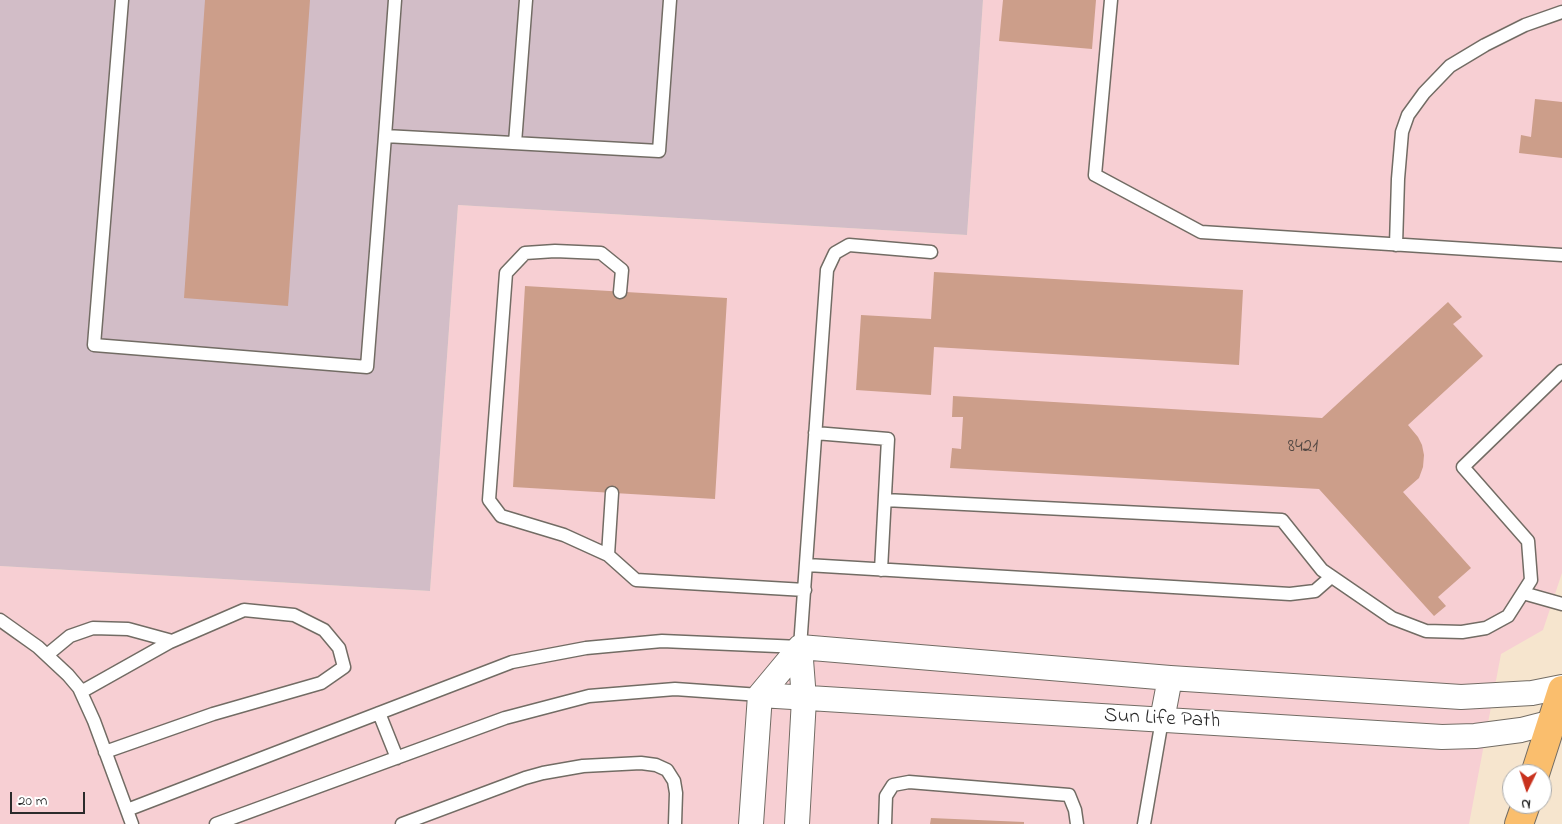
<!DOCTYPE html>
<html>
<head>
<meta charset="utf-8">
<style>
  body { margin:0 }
  #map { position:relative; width:1562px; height:824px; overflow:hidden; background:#f6e5ce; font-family:"Indie Flower",sans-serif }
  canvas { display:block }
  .north { position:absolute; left:1502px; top:764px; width:50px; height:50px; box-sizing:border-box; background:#fff; border:1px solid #aaa; border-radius:50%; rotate:184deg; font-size:14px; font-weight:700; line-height:20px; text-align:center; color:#2b2b2b }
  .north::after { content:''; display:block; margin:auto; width:18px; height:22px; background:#c8321e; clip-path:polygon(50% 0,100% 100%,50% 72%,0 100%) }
  .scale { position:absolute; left:10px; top:792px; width:75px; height:22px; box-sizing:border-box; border:2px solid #2b2b2b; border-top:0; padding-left:6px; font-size:15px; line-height:18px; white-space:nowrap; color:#2b2b2b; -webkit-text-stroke:4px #fff; paint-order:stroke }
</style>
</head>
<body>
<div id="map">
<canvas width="1562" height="824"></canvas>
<div class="north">N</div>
<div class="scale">20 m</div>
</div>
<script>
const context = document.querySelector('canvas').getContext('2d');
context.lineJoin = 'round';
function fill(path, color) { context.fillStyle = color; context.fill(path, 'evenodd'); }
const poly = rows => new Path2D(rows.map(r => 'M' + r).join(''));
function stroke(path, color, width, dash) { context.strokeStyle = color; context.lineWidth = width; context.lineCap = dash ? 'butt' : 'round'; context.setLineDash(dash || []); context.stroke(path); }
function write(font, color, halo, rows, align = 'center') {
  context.font = font + ' "Indie Flower",sans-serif'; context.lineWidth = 4; context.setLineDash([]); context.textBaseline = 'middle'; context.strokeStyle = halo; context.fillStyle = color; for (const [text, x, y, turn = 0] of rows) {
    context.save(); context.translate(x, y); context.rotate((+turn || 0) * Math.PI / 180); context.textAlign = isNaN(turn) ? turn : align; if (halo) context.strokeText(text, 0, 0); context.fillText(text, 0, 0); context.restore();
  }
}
fill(poly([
  [983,0,1562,0,1562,573,1543,630,1501,654,1469,824,0,824,0,566,430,591,458,205,967,235]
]), '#f7cfd3');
fill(poly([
  [0,0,983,0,967,235,458,205,430,591,0,566]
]), '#d2bdc7');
fill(poly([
  [205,0,310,0,288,306,184,298],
  [1003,0,1096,0,1092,49,999,41],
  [1535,99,1562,102,1562,158,1519,153,1521,135,1531,137],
  [934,272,1243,290,1239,365,934,347,931,395,856,390,861,315,931,319],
  [525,286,727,298,715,499,513,487],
  [1448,302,1462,317,1453,324,1483,356,1408,425,1418,437,1422,445,1424,455,1423,467,1419,478,1403,492,1471,568,1438,597,1446,606,1434,616,1319,489,950,468,952,448,961,449,963,417,952,417,953,396,1322,418],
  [931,818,1024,822,1024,824,930,824]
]), '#cc9e8a');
const lane = poly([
  [122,0,94,345,367,367,385,136,659,151,670,0],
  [1111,0,1095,175,1201,232,1562,255],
  [385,136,395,0],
  [515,143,526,0],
  [1396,245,1398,179,1402,132,1408,115,1424,93,1450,66,1485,45,1525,25,1562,12],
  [620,292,622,270,601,253,555,251,525,253,506,273,489,500,501,516,564,535,608,555,636,580,805,590],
  [815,433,888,439,881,570],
  [885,500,1282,520,1322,570,1392,618,1426,631,1462,632,1486,628,1508,616,1531,580,1528,541,1463,467,1562,371],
  [608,555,612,493],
  [807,565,1290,594,1315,591,1331,577],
  [1523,593,1562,604],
  [0,620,38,647,68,675,79,688,94,721,132,824],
  [47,655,70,636,93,628,128,629,172,641],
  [81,692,170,642,244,610,294,615,324,630,339,648,344,667,321,683,213,714,105,752],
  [379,713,397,758],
  [127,810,512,662,586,648,662,641,800,647,827,270,835,253,849,245,931,252],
  [216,824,505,718,589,696,675,689,760,695],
  [402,824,525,778,543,773,583,766,641,763,656,765,667,770,674,781,676,793,675,824],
  [885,824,886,796,893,785,909,782,1069,795,1075,810,1077,824],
  [1144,824,1162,720]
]);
const street = poly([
  [800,647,1170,678,1461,697,1532,693,1562,687],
  [760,695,1442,737,1475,736,1521,730,1552,722,1562,717],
  [1162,720,1170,678],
  [751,824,760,695,800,647],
  [797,824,804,699,800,647]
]);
const primary = poly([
  [1535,774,1562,690],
  [1519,824,1526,804]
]);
stroke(lane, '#726c64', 15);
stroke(street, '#726c64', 26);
stroke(primary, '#726c64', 30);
stroke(lane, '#fff', 12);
stroke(street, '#fff', 24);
stroke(primary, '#fabe6d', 28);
write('19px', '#534843', null, [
  ["8421",1303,448]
]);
write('21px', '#2b2b2b', '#fff', [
  ["Sun Life Path",1162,720,3]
]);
</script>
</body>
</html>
